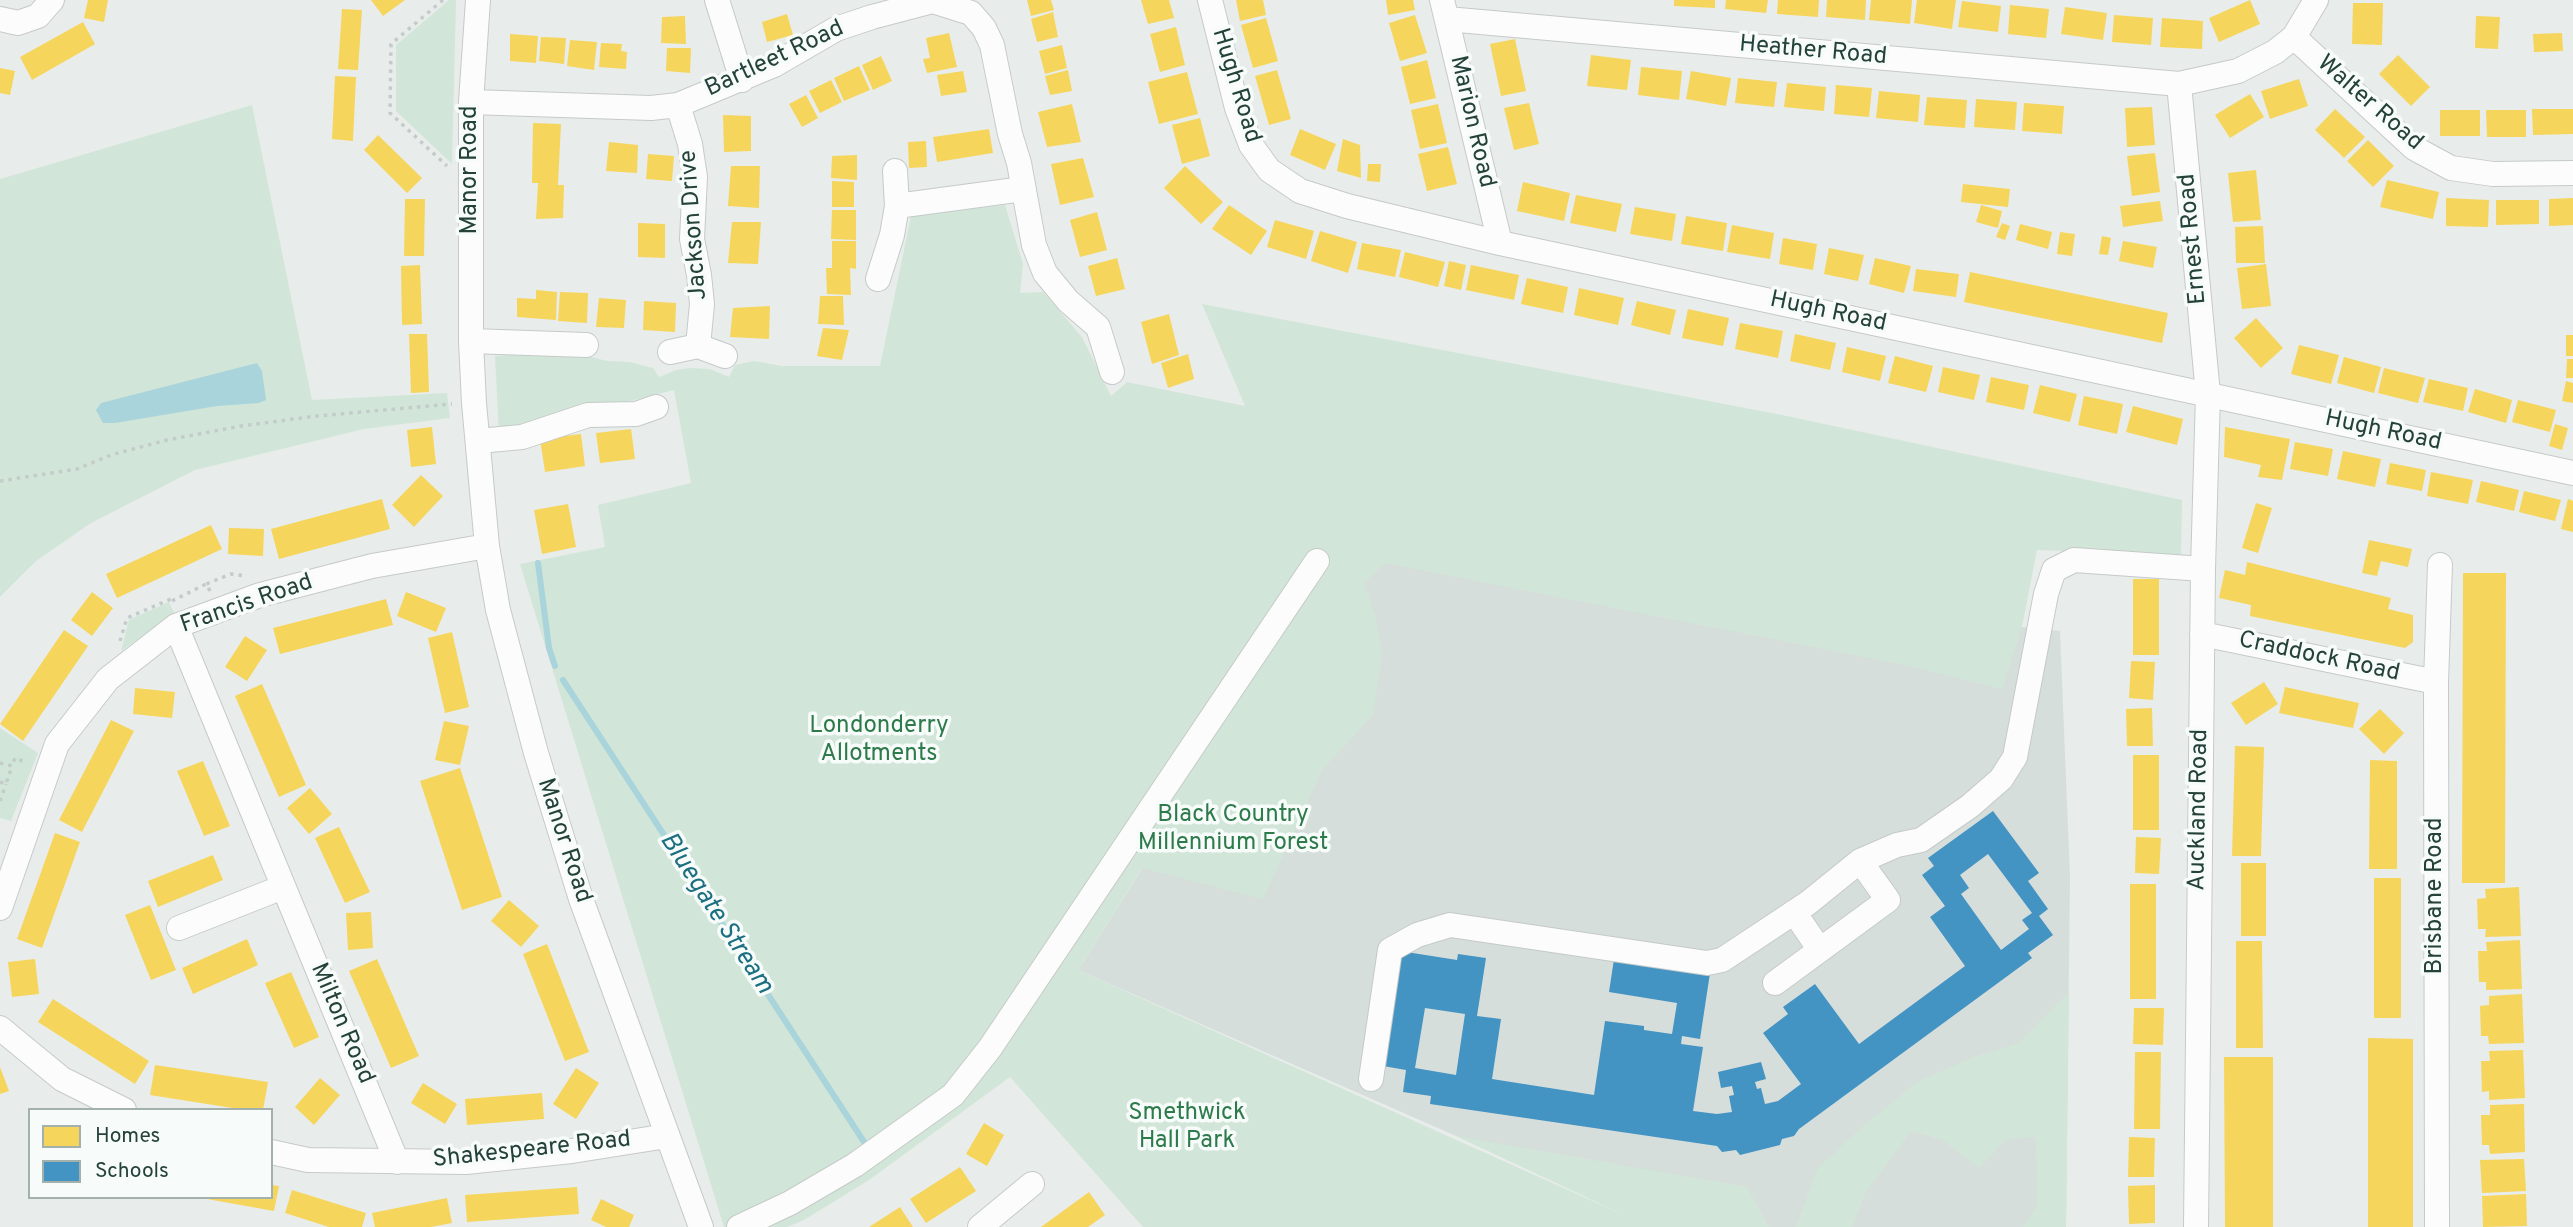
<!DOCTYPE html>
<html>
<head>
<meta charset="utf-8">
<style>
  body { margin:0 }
  #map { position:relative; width:2573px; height:1227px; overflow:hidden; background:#e8edeb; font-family:Overpass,sans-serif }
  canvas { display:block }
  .legend { position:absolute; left:28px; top:1108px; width:245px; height:91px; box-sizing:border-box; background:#f7fbf9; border:2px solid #a3b1ad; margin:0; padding:9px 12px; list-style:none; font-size:21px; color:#24423a }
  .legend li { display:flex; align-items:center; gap:14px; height:35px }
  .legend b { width:35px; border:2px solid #a3b1ad }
</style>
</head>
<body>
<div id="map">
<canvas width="2573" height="1227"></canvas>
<ul class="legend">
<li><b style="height:19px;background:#f6d55c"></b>Homes</li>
<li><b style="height:19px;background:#4393c3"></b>Schools</li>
</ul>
</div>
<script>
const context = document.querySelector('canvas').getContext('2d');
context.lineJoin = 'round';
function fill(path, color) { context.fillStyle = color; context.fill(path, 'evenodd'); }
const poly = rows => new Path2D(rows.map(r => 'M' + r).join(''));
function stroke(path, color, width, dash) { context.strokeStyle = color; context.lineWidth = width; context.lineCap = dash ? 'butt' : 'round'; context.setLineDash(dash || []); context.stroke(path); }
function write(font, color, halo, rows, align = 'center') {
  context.font = font + ' Overpass,sans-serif'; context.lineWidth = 7; context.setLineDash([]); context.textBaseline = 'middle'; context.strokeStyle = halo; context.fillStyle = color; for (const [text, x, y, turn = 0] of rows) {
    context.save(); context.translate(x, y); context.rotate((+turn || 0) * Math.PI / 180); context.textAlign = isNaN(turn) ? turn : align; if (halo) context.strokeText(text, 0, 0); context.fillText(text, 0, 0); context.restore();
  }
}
fill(poly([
  [1364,517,2022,627,2060,631,2070,876,2066,1227,1653,1227,1456,1136,1078,970]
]), '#d6dedb');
fill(poly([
  [449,0,456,0,452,164,396,111,396,45],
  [252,105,312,400,447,393,450,418,364,429,195,470,91,523,36,561,0,597,0,179],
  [1005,205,1023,264,1020,293,1043,292,1082,337,1111,396,1127,382,1245,406,1202,304,1782,415,2182,500,2181,555,2037,550,2022,627,2002,689,1905,665,1385,563,1364,583,1375,615,1382,652,1373,715,1322,770,1263,899,1142,868,1078,970,1626,1216,1456,1136,1747,1187,1769,1227,1143,1227,1010,1077,869,1180,804,1220,787,1227,724,1227,520,564,605,547,598,505,691,483,674,390,499,434,495,356,530,353,575,353,607,361,630,362,653,368,659,377,676,370,690,368,710,369,729,377,735,365,754,361,782,366,880,366,911,216],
  [169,602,176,617,154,628,121,651,129,620],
  [0,728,38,753,11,821,0,818],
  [2069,992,2066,1227,2023,1227,2038,1205,2036,1137,2006,1139,1979,1168,1943,1140,1911,1131,1865,1193,1852,1227,1796,1227,1818,1168,1867,1123,1917,1082,1974,1057,2019,1043]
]), '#d1e6d8');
fill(poly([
  [257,363,262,371,266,400,259,403,217,406,115,423,103,423,96,410,101,403]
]), '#a9d4db');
fill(poly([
  [88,0,108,0,104,22,84,18],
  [371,0,405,0,383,16],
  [1027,0,1051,0,1054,10,1031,16],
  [1141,0,1169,0,1174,18,1148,24],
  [1236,0,1263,0,1266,15,1240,21],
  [1386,0,1413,0,1415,10,1388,15],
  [1674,0,1715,0,1715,8,1674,6],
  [1726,0,1768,0,1766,13,1725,9],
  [1778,0,1819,0,1818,17,1777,14],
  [1827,0,1866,0,1865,20,1826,17],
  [1871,0,1912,0,1910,24,1869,20],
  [1917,0,1956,0,1952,29,1914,23],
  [2250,0,2260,24,2219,42,2209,18],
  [1962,1,2001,6,1998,32,1958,27],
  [2353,3,2383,3,2382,45,2352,44],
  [2010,5,2049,9,2046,38,2008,34],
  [2065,7,2107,13,2103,40,2061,34],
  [342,9,362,10,358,70,338,69],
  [1053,12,1058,37,1037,42,1031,19],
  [787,14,793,35,767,42,762,22],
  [1415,15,1427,53,1400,61,1389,23],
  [2114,15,2153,18,2151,45,2112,42],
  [685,16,686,44,661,43,662,17],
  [2476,16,2500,17,2498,49,2475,48],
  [1266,18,1278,61,1253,68,1241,25],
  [2162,18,2203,21,2202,49,2160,47],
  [83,22,95,44,32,80,20,57],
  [1176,27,1185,65,1160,72,1150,34],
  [949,33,957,67,927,73,923,59,930,58,926,38],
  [2562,33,2563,51,2534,52,2533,34],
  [510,34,538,36,536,63,510,61],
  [541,37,566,38,564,64,539,61],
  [1515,39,1526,91,1501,96,1490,44],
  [570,40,597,42,594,70,567,66],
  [601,43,622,44,621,51,627,52,626,69,599,67],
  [1062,45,1067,68,1045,74,1039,51],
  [667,48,691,48,690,73,666,71],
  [1591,55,1631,60,1627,90,1587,86],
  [2398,55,2430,87,2411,106,2379,74],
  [881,56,892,81,873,90,862,65],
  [1427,60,1436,98,1410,104,1401,67],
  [859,66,870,90,844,101,834,78],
  [1641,67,1682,71,1679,100,1638,95],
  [0,68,15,71,10,95,0,93],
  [1068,70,1072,91,1050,95,1045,76],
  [1277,70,1291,119,1269,125,1255,76],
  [963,71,967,92,941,96,937,75],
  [1691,71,1731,78,1726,106,1686,99],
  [1187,72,1198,114,1159,124,1148,82],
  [335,76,356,77,353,141,332,139],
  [1738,78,1777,82,1774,107,1735,103],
  [2299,79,2308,106,2270,119,2261,91],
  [831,80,842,102,820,113,809,91],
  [1787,83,1826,87,1824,111,1784,107],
  [1836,85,1872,88,1869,117,1834,114],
  [1879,91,1920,95,1918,122,1876,118],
  [2250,94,2264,117,2230,138,2215,115],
  [806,95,818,118,802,127,789,104],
  [1927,97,1967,100,1965,128,1924,125],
  [1976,99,2017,102,2015,130,1974,127],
  [1529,103,1539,144,1514,150,1504,108],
  [2024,103,2064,106,2062,134,2022,131],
  [1072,104,1081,142,1047,147,1038,112],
  [1438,104,1447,143,1420,149,1411,110],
  [2152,107,2155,145,2127,147,2125,108],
  [2335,109,2365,137,2344,158,2315,130],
  [2532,109,2573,109,2573,134,2533,135],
  [2440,110,2480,110,2480,136,2440,136],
  [2486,110,2526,110,2526,137,2487,137],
  [723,115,751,116,751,151,724,152],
  [1200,118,1210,156,1182,164,1172,125],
  [533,123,561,124,558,185,564,185,563,218,536,219,538,183,532,183],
  [989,129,993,153,937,162,933,137],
  [1300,129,1336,144,1325,170,1290,155],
  [378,135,422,178,407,193,364,150],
  [1343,139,1360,145,1361,178,1337,171],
  [2368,140,2394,166,2373,187,2347,161],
  [926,141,927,167,909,168,908,142],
  [609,142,638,145,637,173,606,171],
  [1448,147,1457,184,1427,191,1418,154],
  [2155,153,2160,192,2132,196,2127,156],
  [648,154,674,156,672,181,646,179],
  [857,155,857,180,831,178,832,156],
  [1083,158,1094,197,1060,205,1051,164],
  [1368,164,1381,164,1380,182,1367,181],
  [731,166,760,166,759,208,728,206],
  [1185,166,1223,202,1201,224,1164,188],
  [2256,170,2261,220,2233,222,2228,173],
  [2387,180,2439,192,2433,219,2380,207],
  [832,181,854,182,854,207,832,207],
  [1523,182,1570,193,1564,221,1517,211],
  [1963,184,2010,189,2008,207,1961,202],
  [1576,195,1622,204,1616,232,1570,223],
  [2446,198,2489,200,2488,227,2446,226],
  [2573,198,2573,225,2549,226,2549,199],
  [405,199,425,199,424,256,404,256],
  [2496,200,2539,200,2539,224,2496,225],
  [2160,201,2163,221,2123,227,2120,206],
  [1229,205,1267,231,1251,255,1212,229],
  [1981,205,2002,211,1998,228,1976,222],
  [1635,207,1676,214,1672,241,1630,234],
  [832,210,856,210,856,240,831,239],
  [1097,212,1107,250,1080,257,1070,220],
  [1686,216,1727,223,1723,251,1681,244],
  [1275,220,1314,231,1306,259,1267,247],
  [732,222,761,222,758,264,728,263],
  [638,223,665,224,665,258,638,257],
  [2002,223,2010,226,2005,240,1996,237],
  [2020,224,2052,232,2048,249,2016,240],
  [1732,225,1774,233,1770,259,1727,252],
  [2263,226,2265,263,2236,263,2235,227],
  [1320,231,1357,242,1348,273,1311,261],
  [2060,232,2075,234,2072,256,2057,254],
  [2102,236,2111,238,2108,255,2099,254],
  [1783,238,1817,244,1813,270,1779,264],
  [832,241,856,241,856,269,850,268,851,295,827,294,826,268,832,268],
  [2123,241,2157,247,2153,268,2119,261],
  [1362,243,1401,250,1395,277,1357,269],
  [1829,248,1864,255,1858,281,1824,274],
  [1405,252,1445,262,1438,287,1399,277],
  [1117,258,1125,289,1096,296,1088,266],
  [1875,258,1911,266,1904,293,1869,284],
  [1449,261,1466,265,1461,290,1444,286],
  [2266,264,2271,306,2242,309,2237,268],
  [420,265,422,324,402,325,401,266],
  [1471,265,1519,275,1514,300,1466,290],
  [1916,269,1959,274,1956,297,1913,291],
  [1970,272,2168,313,2162,343,1964,302],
  [1527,278,1568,287,1563,313,1521,304],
  [1579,288,1624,298,1618,325,1574,315],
  [536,290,557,292,556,320,517,317,517,298,536,299],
  [560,292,588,293,587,323,558,321],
  [820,296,843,296,844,325,818,324],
  [599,298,626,300,624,328,596,327],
  [644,301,676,303,675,332,643,330],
  [1637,301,1676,310,1670,335,1631,325],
  [770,306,769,339,730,337,733,308],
  [1688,309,1729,318,1723,346,1682,338],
  [1169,314,1179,355,1152,364,1141,322],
  [2256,318,2283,348,2261,368,2234,338],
  [1740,323,1783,331,1778,358,1735,349],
  [823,328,849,330,842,360,817,356],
  [409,334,427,334,429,392,411,393],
  [1795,334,1836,343,1830,370,1790,361],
  [2566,335,2573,335,2573,356,2566,356],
  [2299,345,2339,355,2331,384,2291,374],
  [1847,347,1886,356,1880,381,1842,372],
  [1188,354,1194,379,1168,388,1161,363],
  [1895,356,1933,366,1926,392,1888,383],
  [2344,357,2381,367,2374,393,2337,383],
  [2567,359,2573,359,2573,378,2566,378],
  [1943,367,1980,375,1974,400,1938,392],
  [2384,368,2425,378,2418,403,2378,393],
  [1991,377,2029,385,2024,410,1986,402],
  [2429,379,2468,388,2463,411,2423,402],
  [2566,381,2573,383,2573,403,2562,401],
  [2040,385,2077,394,2070,422,2033,413],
  [2475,389,2512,400,2506,423,2468,412],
  [2084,396,2123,404,2117,434,2078,425],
  [2518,400,2556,410,2550,432,2512,422],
  [2133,406,2183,419,2177,445,2126,432],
  [2555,424,2568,428,2562,450,2549,446],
  [432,427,436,464,411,467,407,430],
  [2225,427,2290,439,2282,480,2258,477,2261,465,2224,457],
  [631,429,635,459,600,463,596,433],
  [581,434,585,466,545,472,540,439],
  [2295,442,2333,449,2328,476,2290,469],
  [2343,451,2381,459,2375,487,2337,479],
  [2390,463,2426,470,2422,491,2386,484],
  [2431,472,2473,480,2468,504,2427,496],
  [421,475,443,496,414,527,392,505],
  [2481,481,2519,490,2514,511,2476,502],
  [2524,491,2561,500,2555,521,2519,512],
  [382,499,390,529,279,559,271,529],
  [2568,499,2573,501,2573,532,2561,529],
  [2256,503,2272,508,2258,553,2242,548],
  [568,504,576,547,542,554,534,510],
  [211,525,222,549,117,598,106,574],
  [229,528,264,529,263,556,228,554],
  [2369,540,2412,549,2408,567,2381,561,2377,576,2362,573],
  [2247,562,2391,598,2388,609,2413,615,2413,642,2405,648,2250,616,2251,605,2219,598,2225,570,2245,575],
  [2463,573,2506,573,2505,883,2462,883],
  [2133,579,2159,579,2159,655,2133,655],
  [92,592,113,608,92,636,71,620],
  [406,592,446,608,436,632,397,616],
  [386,599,393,625,280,654,273,628],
  [64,630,88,646,23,741,0,724],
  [452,632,469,707,445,713,428,638],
  [245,636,267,650,247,681,225,667],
  [2131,661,2155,662,2153,700,2129,698],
  [2264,682,2278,704,2246,725,2231,703],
  [262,684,306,785,279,797,235,696],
  [2285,687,2359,703,2353,728,2279,713],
  [135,688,175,692,172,718,133,714],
  [2152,708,2153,746,2127,746,2126,709],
  [2380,709,2404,733,2384,754,2359,729],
  [111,720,134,731,82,832,59,820],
  [444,721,469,726,460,765,435,760],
  [2235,746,2264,747,2261,856,2232,856],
  [2133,755,2159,755,2159,830,2133,830],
  [2370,760,2397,761,2397,869,2369,869],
  [203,761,230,826,204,836,177,771],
  [460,768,502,897,462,910,420,781],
  [310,788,332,814,309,834,287,808],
  [339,827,370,892,345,903,315,838],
  [55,833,80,842,42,948,17,939],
  [2136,837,2161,838,2159,874,2135,873],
  [213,855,223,880,158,907,148,881],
  [2241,863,2266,863,2266,936,2241,936],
  [2374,878,2401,878,2401,1018,2374,1018],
  [2130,884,2156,884,2156,999,2130,999],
  [2519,887,2521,936,2485,937,2486,929,2478,929,2477,899,2486,898,2485,889],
  [509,900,539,926,521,947,491,921],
  [150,905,176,970,151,980,125,915],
  [371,912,373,948,348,950,346,913],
  [247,939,258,965,193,994,182,968],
  [2520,940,2522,989,2486,990,2486,982,2479,982,2478,951,2487,951,2486,942],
  [2236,941,2262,941,2263,1048,2236,1048],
  [547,944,589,1052,565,1061,523,954],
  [35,959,39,994,12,997,8,962],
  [377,959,419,1056,391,1068,349,971],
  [291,972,319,1037,294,1048,265,983],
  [2522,994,2524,1043,2489,1044,2488,1036,2481,1036,2480,1006,2489,1005,2489,996],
  [53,999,149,1061,135,1084,38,1022],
  [2134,1008,2164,1008,2163,1045,2133,1044],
  [2368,1038,2413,1039,2413,1227,2368,1227],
  [2523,1050,2525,1098,2489,1100,2489,1091,2482,1092,2481,1061,2490,1061,2489,1051],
  [2135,1052,2161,1052,2160,1129,2134,1129],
  [2224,1057,2273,1057,2273,1227,2225,1227],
  [155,1065,268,1082,263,1110,245,1110,150,1095],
  [0,1067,9,1091,0,1094],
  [576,1068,599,1083,576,1119,553,1104],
  [320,1078,340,1095,314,1125,295,1107],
  [423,1083,457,1104,445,1124,411,1103],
  [542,1093,544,1119,467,1125,465,1099],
  [2524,1104,2525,1152,2490,1154,2489,1145,2482,1145,2481,1115,2490,1115,2490,1105],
  [984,1123,1004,1135,987,1166,966,1154],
  [2129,1137,2155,1138,2154,1177,2128,1177],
  [2524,1159,2526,1191,2482,1193,2480,1160],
  [960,1167,976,1191,926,1223,910,1199],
  [271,1185,279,1186,274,1211,207,1199,271,1197],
  [2155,1185,2155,1223,2129,1224,2128,1186],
  [577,1187,579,1214,467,1222,465,1195],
  [292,1190,366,1213,362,1227,329,1227,285,1213],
  [1089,1192,1105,1215,1088,1227,1041,1227],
  [2526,1194,2527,1226,2483,1227,2482,1196],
  [447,1198,452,1223,431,1227,375,1227,372,1213],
  [601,1199,634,1215,629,1227,606,1227,591,1220],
  [900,1207,913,1227,869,1227]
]), '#f6d55c');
fill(poly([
  [1993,811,2039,873,2028,881,2048,909,2039,916,2053,935,2028,953,2032,958,1799,1129,1794,1136,1782,1139,1780,1145,1740,1155,1736,1150,1722,1152,1717,1146,1430,1104,1431,1096,1403,1092,1406,1070,1383,1066,1400,951,1457,960,1458,954,1486,958,1477,1016,1501,1019,1492,1079,1594,1095,1605,1021,1644,1026,1644,1030,1672,1034,1677,1003,1609,992,1614,959,1710,973,1700,1039,1682,1036,1681,1044,1703,1047,1693,1111,1717,1114,1732,1112,1729,1096,1734,1095,1732,1086,1721,1088,1718,1072,1761,1062,1766,1079,1755,1082,1757,1089,1761,1088,1765,1104,1778,1101,1801,1084,1763,1033,1788,1014,1783,1007,1815,984,1859,1044,1965,966,1930,917,1945,906,1922,875,1934,866,1928,858],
  [1988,854,2032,913,2022,920,2029,929,2001,950,1961,894,1969,888,1960,875],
  [1425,1008,1465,1014,1456,1075,1415,1068]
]), '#4393c3');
stroke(poly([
  [538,563,549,648,555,666],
  [563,680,868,1148]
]), '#a9d4db', 6);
const minor = poly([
  [478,0,471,102,471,341,474,403,487,546,498,610,536,753,581,899,701,1227],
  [717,0,742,80],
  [1210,0,1237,108,1251,145,1269,170,1300,191,1347,206,1500,243,2573,473],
  [1442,0,1500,243],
  [0,19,18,23,38,16,52,0],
  [1447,19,2179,84,2238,71,2275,52,2294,37,2316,0],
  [2294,37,2414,148,2451,168,2493,174,2573,173],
  [2179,84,2208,394,2203,569,2196,1227],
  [471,102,651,108,678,105,774,65,836,29,872,17,933,1,971,13,984,28,992,45,1010,134,1019,163,1034,245,1045,273,1068,301,1098,327,1112,372],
  [678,105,690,144,695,177,692,239,699,275,702,304,698,346],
  [897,206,1023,189],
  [878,279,892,235,897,206,895,171],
  [471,341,586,345],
  [670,352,698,346,725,356],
  [478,441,522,437,588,415,636,414,656,407],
  [176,626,397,1162],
  [2202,634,2436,682],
  [0,908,57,744,108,679,176,626,260,595,372,566,487,546],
  [1794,912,1820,950],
  [179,928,283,887],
  [1775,983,1888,900,1860,861],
  [0,1028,62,1079,124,1110],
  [1371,1079,1390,950,1417,935,1450,925,1707,963,1722,960,1808,903,1860,861,1897,845,1921,840,1970,806,2001,779,2015,757,2046,594,2054,570,2074,560,2203,569],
  [271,1152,308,1160,466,1162,572,1151,667,1136],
  [739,1227,790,1203,855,1165,953,1095,990,1048,1317,561],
  [980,1227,1032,1184],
  [2437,1227,2436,682,2440,565]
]);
stroke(minor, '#c5cac8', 26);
stroke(poly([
  [443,0,391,44,390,113,447,166],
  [0,481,77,469,111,455,167,440,241,426,317,416,452,404],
  [210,591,206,584,231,574,245,576],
  [172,601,206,584],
  [120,641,127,618,171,599],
  [0,763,12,766,15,758,25,762],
  [0,782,6,784,12,766],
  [0,801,6,784]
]), '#c3ccca', 3.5, [3.5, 5]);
stroke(minor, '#fcfcfc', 24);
write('24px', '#24423a', '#f7fbf9', [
  ["Heather Road",1813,52,5],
  ["Bartleet Road",775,60,-25],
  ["Hugh Road",1235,86,73],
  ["Walter Road",2369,104,41],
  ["Marion Road",1471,122,77],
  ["Manor Road",471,170,-90],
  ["Jackson Drive",695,225,-94],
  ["Ernest Road",2194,239,-95],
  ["Hugh Road",1828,313,12],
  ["Hugh Road",2383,432,12],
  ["Francis Road",247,605,-19],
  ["Craddock Road",2319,658,12],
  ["Auckland Road",2200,810,-89],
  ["Manor Road",563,841,72],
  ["Brisbane Road",2436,896,-90],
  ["Milton Road",341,1024,67],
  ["Shakespeare Road",532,1151,-6]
]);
write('24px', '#2d7a4b', '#f7fbf9', [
  ["Londonderry",879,727],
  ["Allotments",879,755],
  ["Black Country",1233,816],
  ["Millennium Forest",1233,844],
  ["Smethwick",1187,1114],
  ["Hall Park",1187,1142]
]);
write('italic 26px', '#1c6f80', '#f7fbf9', [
  ["Bluegate Stream",715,914,57]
]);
</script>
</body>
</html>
